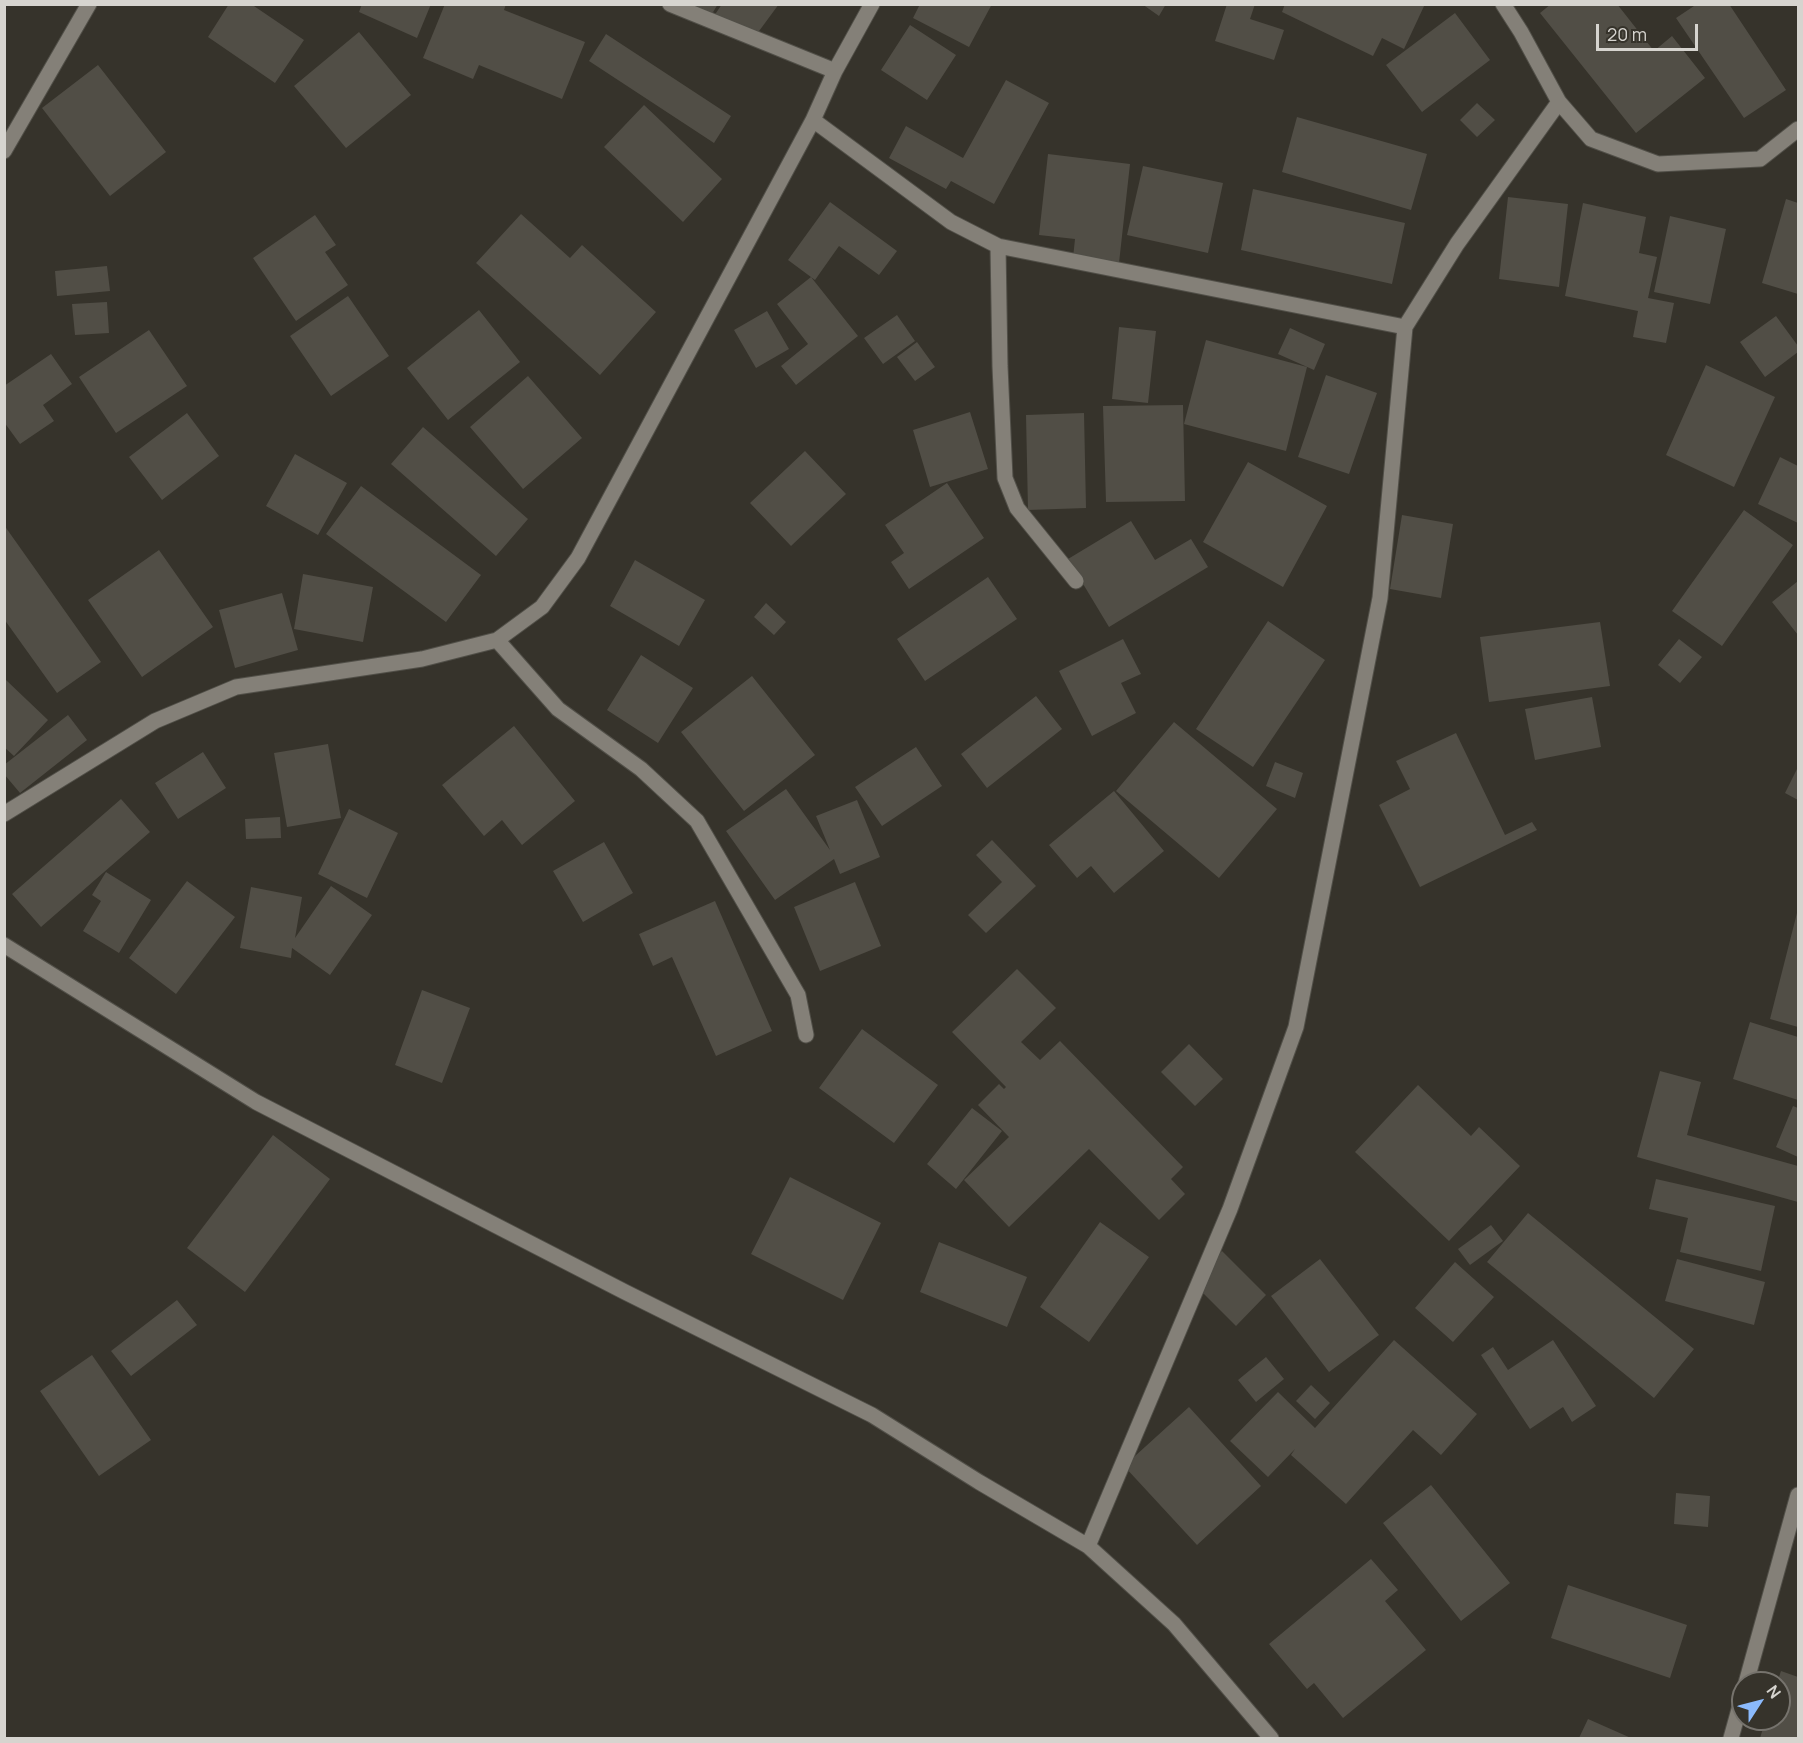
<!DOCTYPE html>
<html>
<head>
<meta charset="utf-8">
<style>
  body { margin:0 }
  #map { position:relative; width:1803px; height:1743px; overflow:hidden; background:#36332b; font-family:Manrope,sans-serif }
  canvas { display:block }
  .frame { position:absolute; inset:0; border:6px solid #d6d4cf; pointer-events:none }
  .north { position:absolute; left:1731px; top:1671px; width:60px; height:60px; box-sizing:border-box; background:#36332b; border:2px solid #76736d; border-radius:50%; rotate:54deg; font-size:16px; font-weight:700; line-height:24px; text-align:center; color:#d6d4cf }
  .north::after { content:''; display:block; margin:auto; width:21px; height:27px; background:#8bbafc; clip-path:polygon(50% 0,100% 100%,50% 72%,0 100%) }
  .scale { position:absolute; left:1596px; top:24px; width:102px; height:27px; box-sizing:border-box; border:3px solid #d6d4cf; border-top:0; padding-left:8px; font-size:18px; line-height:21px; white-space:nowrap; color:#d6d4cf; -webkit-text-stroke:4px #36332b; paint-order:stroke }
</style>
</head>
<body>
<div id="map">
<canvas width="1803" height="1743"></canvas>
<div class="frame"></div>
<div class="north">N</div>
<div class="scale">20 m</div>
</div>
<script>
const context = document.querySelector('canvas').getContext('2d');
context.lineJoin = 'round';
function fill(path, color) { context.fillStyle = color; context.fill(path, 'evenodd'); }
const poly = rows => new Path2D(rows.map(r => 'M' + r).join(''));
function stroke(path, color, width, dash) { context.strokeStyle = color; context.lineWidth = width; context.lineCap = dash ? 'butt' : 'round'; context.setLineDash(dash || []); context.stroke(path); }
fill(poly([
  [229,4,251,4,304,40,275,83,208,37],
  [362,4,431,4,417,38,359,12],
  [445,4,506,4,504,10,585,42,562,99,479,65,473,79,423,58],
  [680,4,718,4,707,22],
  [722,4,779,4,751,42,714,16],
  [920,4,992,4,969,47,913,18],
  [1142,4,1166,4,1159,16],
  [1227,4,1255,4,1250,19,1284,30,1274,60,1215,41],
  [1285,4,1425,4,1404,49,1382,38,1373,56,1282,12],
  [1551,4,1617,4,1654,51,1672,36,1705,78,1636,133,1540,13],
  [1697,4,1729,4,1786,90,1744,118,1676,18],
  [1455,13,1490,60,1422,112,1386,65],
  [910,25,956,55,927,100,881,70],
  [359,32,411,95,346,148,294,86],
  [606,34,731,116,714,143,589,61],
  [98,65,166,152,110,196,42,108],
  [1006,80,1049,103,994,204,951,181,946,189,889,158,906,126,963,158],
  [1477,103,1495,120,1477,137,1460,120],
  [644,105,722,179,683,222,604,147],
  [1297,117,1427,154,1411,210,1282,172],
  [1048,154,1130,164,1119,263,1073,258,1075,239,1039,235],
  [1143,166,1223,183,1208,253,1127,235],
  [1253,189,1405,223,1392,284,1241,250],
  [1508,197,1568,204,1559,287,1499,279],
  [1786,199,1798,203,1798,294,1762,283],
  [830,202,897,251,879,275,839,246,815,280,788,260],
  [1583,203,1646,217,1639,253,1657,257,1648,298,1674,303,1666,343,1633,337,1638,311,1565,296],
  [521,214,570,258,582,245,656,312,600,375,476,263],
  [315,215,336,245,325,252,348,285,296,321,253,258],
  [1670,216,1726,229,1710,304,1654,292],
  [107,266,110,291,57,296,55,271],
  [811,277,858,336,796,385,781,366,808,344,777,304],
  [348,296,389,356,331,396,290,336],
  [107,302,109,333,75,335,72,304],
  [479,310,520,362,448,420,407,368],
  [767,311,789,349,756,368,734,330],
  [897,315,915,341,883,364,864,338],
  [1776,316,1798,346,1798,352,1765,377,1740,342],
  [1119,327,1156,331,1148,403,1112,399],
  [1290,328,1325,344,1314,370,1278,354],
  [149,330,187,386,116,433,79,377],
  [1206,340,1307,367,1286,451,1184,424],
  [917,342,935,367,915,381,897,357],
  [51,354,72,384,43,405,54,421,20,444,4,422,4,386],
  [1706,365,1775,397,1734,487,1666,455],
  [1326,375,1377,393,1349,474,1298,457],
  [528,376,582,438,523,489,470,427],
  [1183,405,1185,501,1106,502,1103,406],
  [970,412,988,469,930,487,913,430],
  [187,413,219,456,162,500,129,457],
  [1084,413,1086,508,1028,510,1026,415],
  [423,427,528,519,496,556,391,464],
  [805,451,846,494,791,546,750,503],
  [295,454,347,483,318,535,266,506],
  [1780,457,1798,466,1798,523,1758,504],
  [1248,462,1327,506,1283,587,1203,542],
  [947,483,984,538,909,589,891,562,904,553,885,525],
  [361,486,481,575,446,622,326,534],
  [1744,510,1793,545,1722,646,1672,611],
  [1402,515,1453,524,1441,598,1390,589],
  [1131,521,1155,560,1191,539,1208,567,1109,627,1068,559],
  [4,525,101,662,57,693,4,619],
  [159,550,213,627,142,677,88,600],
  [635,560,705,600,679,646,610,606],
  [303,574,373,587,363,642,294,629],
  [988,577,1017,619,925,681,897,639],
  [1798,581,1798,635,1772,602],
  [282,593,298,650,235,668,219,610],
  [766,603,786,622,774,635,754,617],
  [1268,621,1325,660,1253,767,1196,729],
  [1600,622,1610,686,1489,702,1480,637],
  [1123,639,1141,674,1121,683,1136,713,1092,736,1059,671],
  [1679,639,1702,657,1680,683,1658,665],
  [641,655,693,688,658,743,607,710],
  [752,676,815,755,744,811,681,732],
  [6,680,48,720,14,756,4,747],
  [1036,696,1062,729,987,788,961,754],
  [1592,697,1601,747,1535,760,1525,709],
  [68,715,87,740,20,793,4,774,4,765],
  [1174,722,1277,809,1219,878,1116,791],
  [514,726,575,801,522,845,502,820,484,836,442,785],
  [1456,733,1505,835,1532,822,1537,830,1420,887,1379,805,1410,789,1396,761],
  [328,744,341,818,287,827,274,753],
  [916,747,942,786,882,826,855,787],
  [203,752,226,788,178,819,155,783],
  [1275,762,1303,773,1295,798,1266,786],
  [1798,767,1798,800,1785,793],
  [786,789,830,850,816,816,857,800,880,857,840,874,834,859,775,900,726,831],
  [1114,791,1164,851,1114,893,1091,866,1077,878,1049,845],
  [121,799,150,832,41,927,12,894],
  [349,809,398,833,367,898,318,874],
  [280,817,281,838,246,839,245,819],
  [992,840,1036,886,986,933,968,915,1002,882,976,855],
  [604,842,633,893,583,922,553,871],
  [106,872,151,900,119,953,83,931,101,901,92,895],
  [187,881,235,917,176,994,129,958],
  [855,882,881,946,820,971,794,907],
  [331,886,372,915,330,975,292,948,291,958,240,948,251,887,302,897,295,938],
  [715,901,772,1031,716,1056,672,957,653,966,639,934],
  [1798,909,1798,1027,1770,1019],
  [1017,969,1056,1008,1021,1042,1040,1060,1060,1041,1183,1167,1171,1179,1185,1194,1159,1220,1089,1149,1009,1227,964,1180,1009,1137,978,1105,999,1084,1004,1089,1006,1087,952,1032],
  [422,990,470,1008,442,1083,395,1065],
  [1750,1022,1798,1037,1798,1100,1733,1079],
  [862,1029,938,1085,894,1143,819,1088],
  [1189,1044,1223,1079,1195,1106,1161,1072],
  [1660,1071,1701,1082,1687,1135,1798,1166,1798,1202,1637,1157],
  [1418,1085,1471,1136,1479,1127,1520,1166,1449,1241,1355,1152],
  [1793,1106,1798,1108,1798,1157,1776,1147],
  [972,1108,1002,1131,956,1189,927,1164],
  [273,1135,330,1179,245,1292,187,1248],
  [790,1177,881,1223,843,1300,751,1254],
  [1656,1179,1775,1206,1761,1271,1680,1252,1688,1218,1649,1209],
  [1528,1213,1694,1349,1654,1398,1487,1262],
  [1100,1222,1149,1257,1089,1342,1040,1307],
  [1491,1225,1503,1241,1470,1265,1458,1249],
  [939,1242,1027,1277,1007,1327,920,1292],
  [1222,1251,1266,1295,1236,1326,1192,1282],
  [1320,1259,1379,1335,1329,1372,1271,1296],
  [1677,1259,1765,1282,1754,1325,1665,1301],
  [1455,1262,1494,1297,1453,1342,1415,1308],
  [177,1300,197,1325,131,1376,111,1351],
  [1394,1340,1477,1414,1441,1455,1413,1430,1346,1504,1291,1455,1295,1449,1268,1477,1230,1441,1278,1392,1315,1428],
  [1553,1340,1596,1406,1572,1422,1563,1407,1530,1429,1481,1355,1493,1347,1508,1370],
  [92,1355,151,1440,99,1476,40,1391],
  [1266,1357,1284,1379,1256,1402,1238,1380],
  [1311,1385,1330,1403,1315,1419,1296,1401],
  [1189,1407,1261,1486,1197,1545,1124,1466],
  [1431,1485,1510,1583,1461,1621,1383,1523],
  [1676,1493,1710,1496,1708,1527,1674,1524],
  [1371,1559,1398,1590,1385,1601,1426,1650,1343,1718,1314,1683,1307,1689,1269,1644],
  [1568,1585,1687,1625,1670,1678,1551,1638],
  [1781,1671,1798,1677,1798,1738,1760,1738,1766,1719,1779,1719,1779,1683,1777,1683],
  [1588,1719,1631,1738,1579,1738]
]), '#514e46');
const minor = poly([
  [670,4,835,71],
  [1503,4,1521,32,1559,102,1591,139,1658,164,1760,159,1798,129],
  [813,120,951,222,998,246,1405,327],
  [4,151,89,4],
  [998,246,1000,366,1005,478,1017,508,1076,581],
  [497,640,558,709,641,769,697,821,798,995,806,1035],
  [4,814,155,721,236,687,422,659,497,640,542,607,578,558,813,120,835,71,872,4],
  [4,945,256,1102,625,1292,872,1415,979,1482,1088,1546,1174,1624,1271,1738],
  [1088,1546,1230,1209,1296,1027,1380,598,1405,327,1457,244,1559,102],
  [1746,1683,1798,1495],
  [1731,1738,1743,1695]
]);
stroke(minor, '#514f48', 17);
stroke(minor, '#848078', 15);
</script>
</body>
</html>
